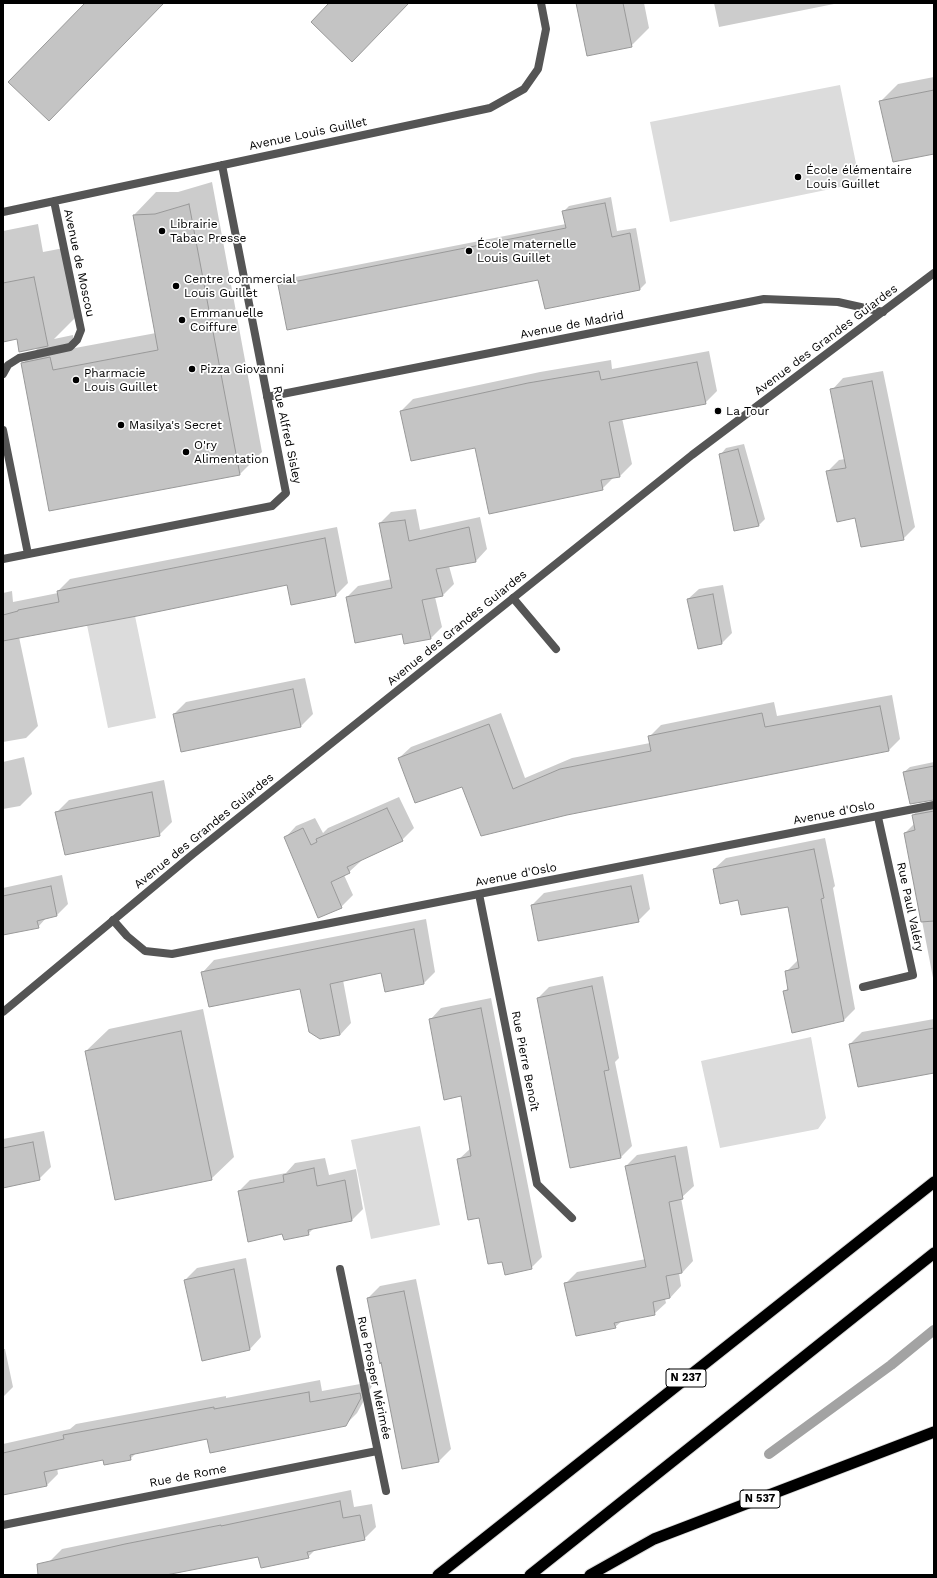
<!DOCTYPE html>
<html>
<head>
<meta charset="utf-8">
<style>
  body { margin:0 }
  #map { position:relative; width:937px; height:1578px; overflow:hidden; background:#fff; font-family:"Work Sans",sans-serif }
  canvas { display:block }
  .frame { position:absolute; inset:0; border:4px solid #000; pointer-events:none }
</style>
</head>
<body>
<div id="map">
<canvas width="937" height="1578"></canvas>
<div class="frame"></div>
</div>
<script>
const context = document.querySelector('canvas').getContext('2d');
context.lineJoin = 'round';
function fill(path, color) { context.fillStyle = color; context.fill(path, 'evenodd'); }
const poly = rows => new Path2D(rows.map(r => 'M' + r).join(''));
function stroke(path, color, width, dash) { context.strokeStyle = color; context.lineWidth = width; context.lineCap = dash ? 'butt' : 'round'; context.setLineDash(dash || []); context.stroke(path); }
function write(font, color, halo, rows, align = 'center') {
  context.font = font + ' "Work Sans",sans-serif'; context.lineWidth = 3.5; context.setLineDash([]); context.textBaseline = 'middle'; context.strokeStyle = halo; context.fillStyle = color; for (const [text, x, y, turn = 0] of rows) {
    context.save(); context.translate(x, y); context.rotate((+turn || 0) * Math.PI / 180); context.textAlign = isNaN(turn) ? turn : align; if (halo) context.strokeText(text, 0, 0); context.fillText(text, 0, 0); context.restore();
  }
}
fill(poly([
  [840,85,860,183,670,222,650,122],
  [135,616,156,718,108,728,87,625],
  [811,1037,826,1118,818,1129,720,1148,701,1061],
  [420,1126,440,1225,371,1239,351,1140]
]), '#dcdcdc');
fill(poly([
  [577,3,644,3,649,28,631,46],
  [714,3,839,3,719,27],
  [934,77,934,153,881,101,898,84],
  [212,182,262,452,240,474,22,364,39,347,17,338,3,341,3,231,38,224,43,252,64,248,77,316,54,339,73,335,75,348,156,333,134,215,156,192,178,192],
  [611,197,617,231,636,228,646,283,640,289,545,308,539,279,279,285,285,279,566,224,563,212,569,206],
  [709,351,717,391,705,403,622,418,632,464,620,476,614,477,602,489,476,447,401,411,413,399,540,372,611,360,612,369],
  [883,371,915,527,903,539,856,517,827,472,839,460,845,459,832,390,843,378],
  [744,444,765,519,759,525,721,454,726,448],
  [416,509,420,530,480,517,487,549,476,561,449,566,454,584,442,596,435,597,442,627,430,639,402,633,347,597,358,586,392,579,380,523,391,512],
  [337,527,348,583,336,595,292,604,288,584,19,637,38,726,26,738,3,742,3,593,12,591,13,602,58,593,58,591,70,579],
  [723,585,732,633,722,643,688,599,699,589],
  [305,678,313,714,301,726,174,714,186,702],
  [892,695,900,739,889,750,567,814,463,786,399,758,411,747,501,713,525,778,572,758,650,743,649,737,661,725,774,702,777,716],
  [24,757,32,794,20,806,3,809,3,762],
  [934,762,934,799,904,772,910,767],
  [164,780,172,822,159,835,57,812,69,800],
  [399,797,414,828,402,840,360,860,361,861,349,872,344,875,353,895,341,907,285,838,296,826,315,818,323,833,328,828],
  [934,801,934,983,905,833,915,823,913,815,925,803],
  [825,838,835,886,833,888,855,1009,844,1020,784,992,789,987,786,972,798,960,789,906,739,899,714,869,726,858],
  [643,874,650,909,638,921,532,905,544,893],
  [62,875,68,904,56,916,47,917,38,927,3,934,3,888],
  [426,919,435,972,424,983,382,972,343,980,351,1023,340,1035,301,988,203,972,214,960],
  [603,976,619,1058,615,1062,632,1146,621,1157,571,1167,538,998,549,987],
  [491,998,542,1257,531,1268,503,1261,480,1216,458,1160,471,1148,462,1095,431,1019,441,1008],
  [203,1009,234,1157,211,1179,86,1051,109,1029],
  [934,1019,934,1072,850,1044,862,1032],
  [44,1131,51,1167,39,1179,3,1187,3,1139],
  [687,1146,694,1186,681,1198,693,1261,682,1273,679,1273,681,1286,670,1298,665,1299,666,1303,654,1314,622,1321,615,1327,565,1284,577,1272,646,1259,626,1166,637,1155],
  [325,1158,329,1175,356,1169,363,1209,352,1220,314,1228,308,1234,283,1233,239,1191,250,1180,286,1173,295,1163],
  [246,1258,261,1337,250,1349,185,1280,197,1268],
  [416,1279,451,1449,439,1461,368,1298,380,1286],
  [3,1349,5,1349,13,1387,3,1397],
  [320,1380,322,1391,371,1382,372,1386,357,1413,345,1425,208,1438,137,1452,130,1459,104,1458,57,1468,58,1474,47,1485,3,1494,3,1444,70,1429,76,1424,226,1396,226,1398],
  [351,1490,354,1507,372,1504,376,1527,364,1539,316,1549,308,1557,259,1556,161,1575,53,1575,50,1561,62,1549]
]), '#0003');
stroke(poly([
  [769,1454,891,1365,934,1330]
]), '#a3a3a3', 10);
const building = poly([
  [85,3,164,3,49,121,8,82,85,3],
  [329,3,409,3,352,62,311,22,329,3],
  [576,3,623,3,632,47,587,56,576,3],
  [934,90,934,154,893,162,879,101,934,90],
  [605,203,612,237,630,233,640,290,545,309,538,280,287,330,278,285,566,228,562,211,605,203],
  [189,204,240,475,49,511,21,363,50,357,53,370,158,350,133,215,155,214,189,204],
  [34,277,48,346,19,352,17,339,3,342,3,283,34,277],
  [697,362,706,404,609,422,620,477,601,480,603,490,489,514,475,448,411,461,400,411,528,383,599,371,601,380,697,362],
  [872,381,904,540,861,547,855,518,837,522,826,471,846,468,830,389,872,381],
  [738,449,759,526,734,531,719,454,738,449],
  [405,520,409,541,469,527,476,562,436,569,443,596,422,600,431,639,404,644,402,634,355,643,346,597,392,588,379,523,405,520],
  [325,538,336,596,291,605,287,585,137,616,3,641,3,615,18,611,18,610,59,602,57,591,325,538],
  [713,594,722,644,698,649,687,599,713,594],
  [293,689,301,727,181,752,173,714,293,689],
  [880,706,889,751,567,815,481,836,462,787,415,803,398,758,489,724,513,789,560,769,651,751,648,736,762,713,765,727,880,706],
  [934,766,934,800,910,804,903,772,934,766],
  [152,792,160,836,65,855,55,812,152,792],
  [387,808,403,841,347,867,350,873,331,882,342,908,318,918,284,837,303,828,311,845,317,842,316,839,387,808],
  [934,811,934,921,921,922,904,833,915,830,912,815,934,811],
  [814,849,824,898,821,899,844,1021,792,1033,783,991,788,990,785,971,799,968,788,907,741,915,738,900,720,904,713,869,814,849],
  [51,886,57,916,37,921,39,928,3,935,3,896,51,886],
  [631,886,639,922,538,941,531,905,631,886],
  [414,929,424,984,385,992,381,973,330,984,340,1035,320,1039,309,1032,300,989,209,1007,201,972,414,929],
  [592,986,609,1070,604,1071,621,1158,570,1168,537,998,592,986],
  [481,1008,532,1269,505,1275,502,1262,488,1264,479,1218,468,1220,457,1159,471,1156,461,1096,444,1100,429,1019,481,1008],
  [934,1028,934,1073,858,1087,849,1044,934,1028],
  [181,1031,212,1180,115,1200,85,1051,181,1031],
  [33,1142,40,1180,3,1188,3,1148,33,1142],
  [675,1156,683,1199,669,1202,682,1273,666,1276,670,1298,653,1302,655,1315,614,1323,616,1328,576,1336,564,1283,646,1267,625,1166,675,1156],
  [314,1168,317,1186,345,1180,352,1221,308,1230,309,1235,284,1240,282,1234,248,1242,238,1191,284,1182,283,1175,314,1168],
  [234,1269,250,1350,202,1361,184,1280,234,1269],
  [404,1291,439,1462,402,1469,381,1362,380,1364,367,1298,404,1291],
  [309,1392,310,1402,360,1393,361,1398,346,1426,210,1453,207,1439,130,1455,131,1460,104,1465,103,1460,44,1472,47,1486,3,1495,3,1453,64,1439,63,1435,214,1407,214,1409,309,1392],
  [340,1501,343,1518,360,1515,365,1540,307,1552,309,1558,261,1568,258,1557,166,1575,38,1575,37,1564,125,1544,221,1525,221,1526,340,1501]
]);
fill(building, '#c4c4c4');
stroke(building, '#999', 1);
const trunk = poly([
  [438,1575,934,1182],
  [530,1575,934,1253],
  [590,1575,654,1539,934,1432]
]);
stroke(trunk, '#dbdbdb', 13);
stroke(poly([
  [513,598,556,649]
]), '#555', 8);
stroke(poly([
  [3,212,490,108,524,89,538,69,546,29,541,3],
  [3,374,8,365,19,358,70,347,77,340,81,330,54,201],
  [267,397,764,299,838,302,883,312],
  [3,430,28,554],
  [3,559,272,506,286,493,222,165],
  [479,894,537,1184,572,1218],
  [113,920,127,936,145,951,172,954,934,805],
  [863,987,913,975,878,817],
  [340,1269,386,1491],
  [3,1525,377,1451]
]), '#555', 8);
stroke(poly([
  [3,1012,193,854,692,455,934,273]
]), '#555', 8);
stroke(trunk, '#000', 11);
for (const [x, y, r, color] of [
  [798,177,4,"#000"],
  [162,231,4,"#000"],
  [469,251,4,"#000"],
  [176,286,4,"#000"],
  [182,320,4,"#000"],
  [192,369,4,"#000"],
  [76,380,4,"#000"],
  [718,411,4,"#000"],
  [121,425,4,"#000"],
  [186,452,4,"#000"]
]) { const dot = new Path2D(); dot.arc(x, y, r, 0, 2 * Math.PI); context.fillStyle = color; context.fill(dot); stroke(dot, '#fff', 1.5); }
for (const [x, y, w] of [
  [686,1378,40],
  [760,1499,40]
]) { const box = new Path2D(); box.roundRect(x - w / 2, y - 9, w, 18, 3); context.fillStyle = '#fff'; context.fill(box); stroke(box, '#000', 1); }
write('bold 11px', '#000', null, [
  ["N 237",686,1378],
  ["N 537",760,1499]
]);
write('12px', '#000', '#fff', [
  ["Avenue Louis Guillet",308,134,-12],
  ["Avenue de Moscou",79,263,78],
  ["Avenue de Madrid",572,325,-11],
  ["Avenue des Grandes Guiardes",826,340,-37],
  ["Rue Alfred Sisley",287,435,78],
  ["Avenue des Grandes Guiardes",457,628,-39],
  ["Avenue d'Oslo",834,813,-11],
  ["Avenue des Grandes Guiardes",204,831,-39],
  ["Avenue d'Oslo",516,875,-11],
  ["Rue Paul Valéry",910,907,78],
  ["Rue Pierre Benoît",525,1061,79],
  ["Rue Prosper Mérimée",374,1378,78],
  ["Rue de Rome",188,1476,-11]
]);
write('12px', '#000', '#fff', [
  ["École élémentaire",806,170],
  ["Louis Guillet",806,184],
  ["Librairie",170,224],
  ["Tabac Presse",170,238],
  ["École maternelle",477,244],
  ["Louis Guillet",477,258],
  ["Centre commercial",184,279],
  ["Louis Guillet",184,293],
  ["Emmanuelle",190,313],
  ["Coiffure",190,327],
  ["Pizza Giovanni",200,369],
  ["Pharmacie",84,373],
  ["Louis Guillet",84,387],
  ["La Tour",726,411],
  ["Masilya's Secret",129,425],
  ["O'ry",194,445],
  ["Alimentation",194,459]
], 'left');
</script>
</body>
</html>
